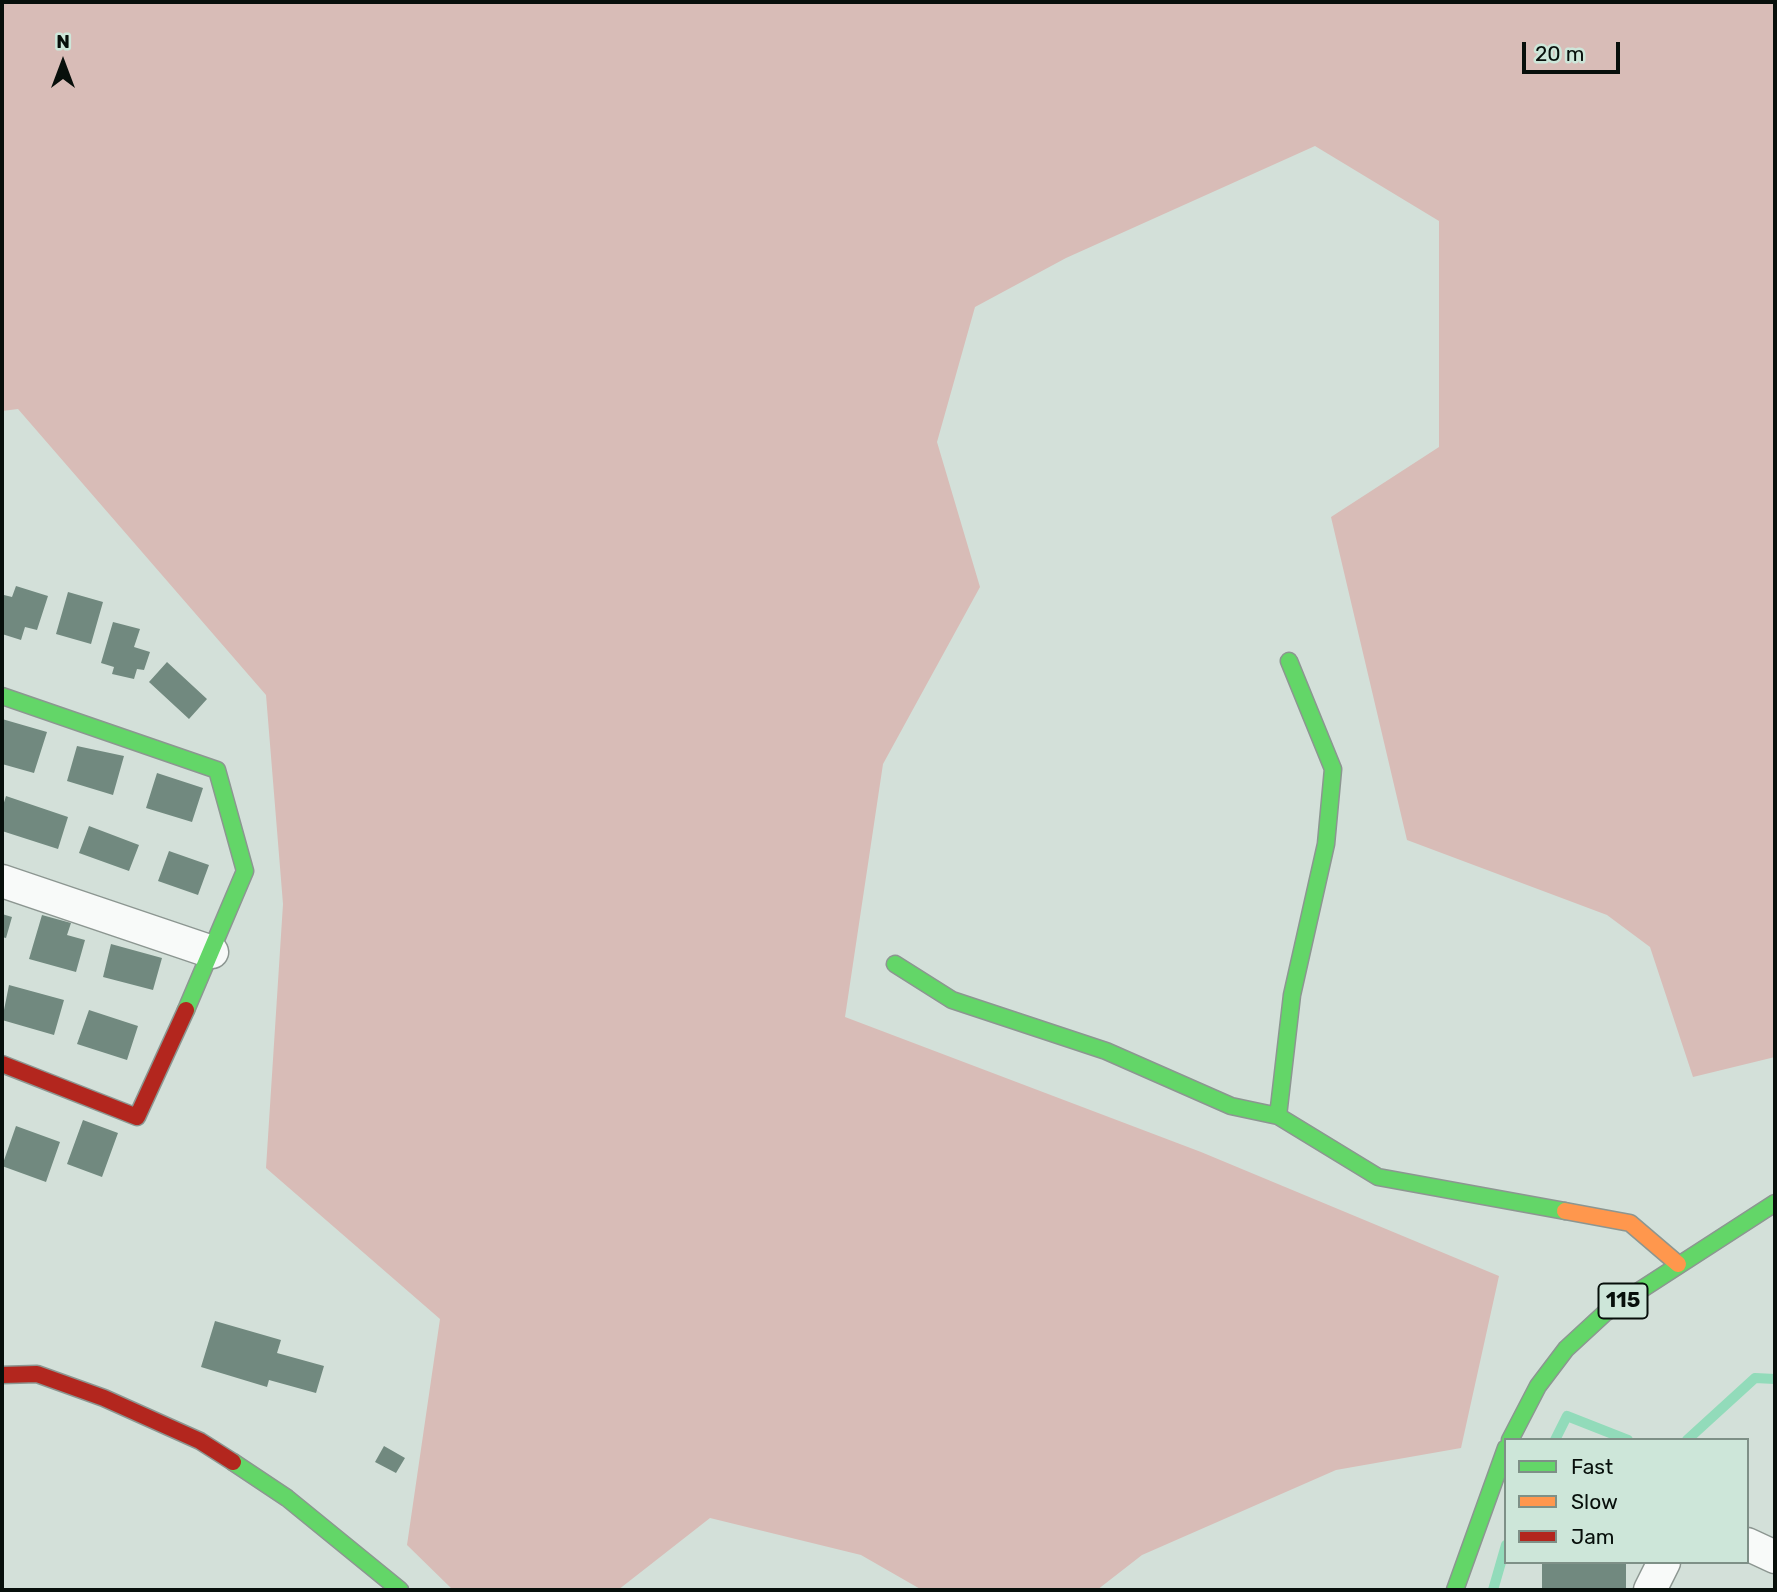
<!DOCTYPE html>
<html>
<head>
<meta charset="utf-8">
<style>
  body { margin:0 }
  #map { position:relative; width:1777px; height:1592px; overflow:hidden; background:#d3e0d9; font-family:Rubik,sans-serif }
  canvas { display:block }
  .frame { position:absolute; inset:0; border:4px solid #070f0b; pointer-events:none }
  .legend { position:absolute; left:1504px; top:1438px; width:245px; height:126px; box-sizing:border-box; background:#cde6d9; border:2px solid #7e9087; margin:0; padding:9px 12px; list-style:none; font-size:21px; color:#070f0b }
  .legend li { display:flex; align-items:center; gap:14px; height:35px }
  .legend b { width:35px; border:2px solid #7e9087 }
  .north { position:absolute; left:28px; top:28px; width:70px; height:70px; -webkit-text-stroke:5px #cde6d9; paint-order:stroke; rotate:0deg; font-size:19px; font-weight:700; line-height:28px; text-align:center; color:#070f0b }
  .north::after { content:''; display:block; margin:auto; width:24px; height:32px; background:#070f0b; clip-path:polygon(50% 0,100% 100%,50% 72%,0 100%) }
  .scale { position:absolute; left:1522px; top:42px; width:98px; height:32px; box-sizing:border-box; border:4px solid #070f0b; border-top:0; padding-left:9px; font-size:21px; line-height:24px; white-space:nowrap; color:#070f0b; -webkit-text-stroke:5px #cde6d9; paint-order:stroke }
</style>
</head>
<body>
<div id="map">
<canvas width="1777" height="1592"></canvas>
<div class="frame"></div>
<ul class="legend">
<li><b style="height:9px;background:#63d668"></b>Fast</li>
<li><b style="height:9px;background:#ff974d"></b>Slow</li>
<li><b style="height:9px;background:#b3261e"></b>Jam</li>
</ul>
<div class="north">N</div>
<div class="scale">20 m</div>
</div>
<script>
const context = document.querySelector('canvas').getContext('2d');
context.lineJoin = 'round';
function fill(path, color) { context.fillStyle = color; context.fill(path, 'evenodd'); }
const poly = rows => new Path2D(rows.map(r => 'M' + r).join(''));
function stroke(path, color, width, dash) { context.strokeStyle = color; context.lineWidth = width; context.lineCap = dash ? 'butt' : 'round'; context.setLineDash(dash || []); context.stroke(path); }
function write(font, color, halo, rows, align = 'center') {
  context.font = font + ' Rubik,sans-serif'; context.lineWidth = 7; context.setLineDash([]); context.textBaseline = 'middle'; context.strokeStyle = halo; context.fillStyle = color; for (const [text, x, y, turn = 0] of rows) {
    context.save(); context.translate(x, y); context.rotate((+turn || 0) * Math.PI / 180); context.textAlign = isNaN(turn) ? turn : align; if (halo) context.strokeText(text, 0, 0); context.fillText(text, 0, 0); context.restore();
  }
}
fill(poly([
  [2,2,1775,2,1775,1057,1693,1077,1650,947,1607,915,1407,840,1331,517,1439,447,1439,221,1315,146,1066,258,975,307,937,442,980,587,883,764,845,1017,1201,1152,1499,1276,1461,1448,1336,1470,1142,1555,1097,1590,922,1590,861,1555,710,1518,618,1590,453,1590,407,1545,440,1319,266,1168,283,904,266,695,18,409,2,411]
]), '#d8bcb7');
stroke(poly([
  [1555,1440,1567,1416,1628,1440],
  [1687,1440,1755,1378,1775,1379],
  [1493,1590,1506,1545]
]), '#92dbba', 10);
fill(poly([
  [16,586,48,596,37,630,25,627,21,640,2,634,2,603,4,595,12,597],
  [68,592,103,602,91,644,56,634],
  [113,622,140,629,134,647,150,652,144,670,137,669,134,679,112,674,114,667,101,663],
  [167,662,207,699,189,719,149,682],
  [2,719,47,732,34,773,2,764],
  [77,746,124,756,113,795,67,781],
  [157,773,203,788,192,822,146,808],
  [6,796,68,817,58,849,2,831,2,809],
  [89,826,139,845,129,871,79,853],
  [169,851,209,865,198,895,158,881],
  [2,914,12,917,6,938,2,937],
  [42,915,71,923,67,935,85,940,76,972,29,959],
  [111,944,162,958,153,990,103,977],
  [9,985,64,1000,54,1035,2,1020],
  [89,1010,138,1026,127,1060,77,1044],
  [83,1120,118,1133,102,1177,67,1164],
  [16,1126,60,1142,46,1182,2,1166],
  [215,1321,281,1340,277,1353,324,1366,316,1393,269,1380,267,1387,201,1367],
  [384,1446,405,1458,396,1473,375,1462],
  [1542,1562,1626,1562,1626,1590,1542,1590]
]), '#71897f');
const street = poly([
  [2,881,212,952],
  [1747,1544,1775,1557],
  [1650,1590,1664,1562]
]);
const fast = poly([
  [2,696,217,770,245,871,186,1010],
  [895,964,952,1000,1106,1051,1231,1106,1278,1116,1378,1177,1565,1211],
  [1278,1116,1292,995,1326,844,1333,769,1289,661],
  [1510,1440,1538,1386,1566,1349,1605,1313,1775,1203],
  [233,1462,287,1498,400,1590],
  [1455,1590,1506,1448]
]);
const slow = poly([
  [1565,1211,1630,1223,1678,1264]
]);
const jam = poly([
  [2,1064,137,1117,186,1010],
  [2,1375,37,1374,104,1398,200,1441,233,1462]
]);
stroke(street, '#8c9691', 35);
stroke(fast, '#8c9691', 19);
stroke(slow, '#8c9691', 19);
stroke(jam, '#8c9691', 19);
stroke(street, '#f8faf9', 32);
stroke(fast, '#63d668', 16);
stroke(slow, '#ff974d', 16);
stroke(jam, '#b3261e', 16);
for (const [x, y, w] of [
  [1623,1301,49]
]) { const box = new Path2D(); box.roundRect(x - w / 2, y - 17.5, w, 35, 5); context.fillStyle = '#cde6d9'; context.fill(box); stroke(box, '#070f0b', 2); }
write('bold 21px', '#070f0b', null, [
  ["115",1623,1301]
]);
</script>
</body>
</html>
